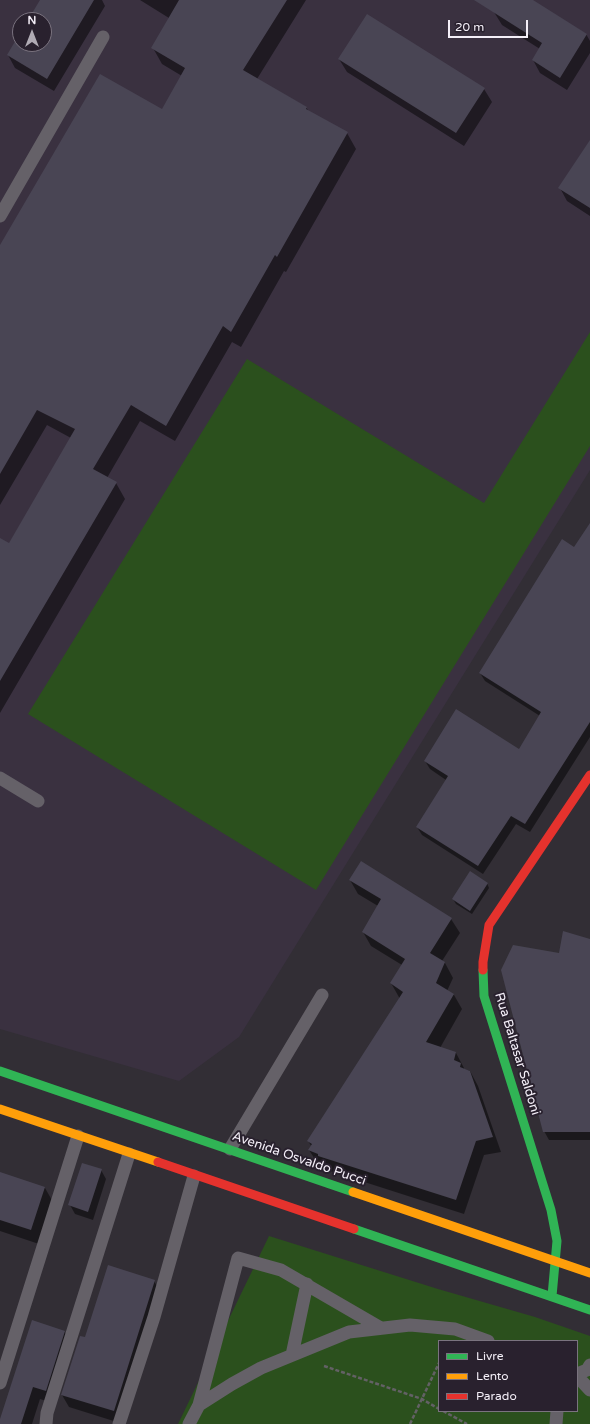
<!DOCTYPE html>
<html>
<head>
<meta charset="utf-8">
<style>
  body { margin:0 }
  #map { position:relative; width:590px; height:1424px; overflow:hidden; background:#322e35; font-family:"Varela Round",sans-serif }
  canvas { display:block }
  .legend { position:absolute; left:438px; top:1340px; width:140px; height:72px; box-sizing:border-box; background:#29212e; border:1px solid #7a737f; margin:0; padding:5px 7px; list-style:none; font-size:12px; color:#f4eff8 }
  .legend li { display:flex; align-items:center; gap:8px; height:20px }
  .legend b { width:20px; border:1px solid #7a737f }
  .north { position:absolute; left:12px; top:12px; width:40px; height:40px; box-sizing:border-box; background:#29212e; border:1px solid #7a737f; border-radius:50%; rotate:0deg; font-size:11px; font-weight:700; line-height:16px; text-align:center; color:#f4eff8 }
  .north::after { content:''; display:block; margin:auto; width:14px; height:18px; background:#b0abb4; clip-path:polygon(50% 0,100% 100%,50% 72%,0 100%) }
  .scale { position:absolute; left:448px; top:20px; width:80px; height:18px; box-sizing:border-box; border:2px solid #f4eff8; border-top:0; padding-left:5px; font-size:12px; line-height:14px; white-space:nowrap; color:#f4eff8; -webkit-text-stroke:3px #29212e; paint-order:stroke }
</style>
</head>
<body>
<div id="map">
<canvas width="590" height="1424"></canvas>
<ul class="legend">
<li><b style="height:5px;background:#30b455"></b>Livre</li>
<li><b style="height:5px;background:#ff9f0a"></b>Lento</li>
<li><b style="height:5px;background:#e5322d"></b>Parado</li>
</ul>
<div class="north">N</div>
<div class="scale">20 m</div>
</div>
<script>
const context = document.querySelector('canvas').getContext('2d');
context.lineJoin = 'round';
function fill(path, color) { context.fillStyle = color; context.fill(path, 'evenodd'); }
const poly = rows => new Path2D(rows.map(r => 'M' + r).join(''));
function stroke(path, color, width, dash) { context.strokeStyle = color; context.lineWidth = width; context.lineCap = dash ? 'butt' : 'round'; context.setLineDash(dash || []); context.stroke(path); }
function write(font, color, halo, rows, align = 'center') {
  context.font = font + ' "Varela Round",sans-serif'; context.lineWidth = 4; context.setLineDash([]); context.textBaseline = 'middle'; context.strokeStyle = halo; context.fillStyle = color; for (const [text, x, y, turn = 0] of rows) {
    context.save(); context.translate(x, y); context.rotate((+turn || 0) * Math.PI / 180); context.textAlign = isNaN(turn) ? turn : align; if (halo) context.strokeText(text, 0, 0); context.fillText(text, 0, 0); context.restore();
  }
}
fill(poly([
  [0,0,590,0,590,470,239,1037,179,1081,0,1029],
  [20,20,44,20,44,44,20,44]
]), '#3a3140');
fill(poly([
  [590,332,590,446,316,890,28,714,247,359,484,503],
  [269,1236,438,1289,535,1317,590,1336,590,1424,178,1424],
  [439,1341,577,1341,577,1411,439,1411]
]), '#2b501d');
fill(poly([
  [41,0,102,0,105,6,54,91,15,68,8,55,20,35,20,44,44,44,44,20,29,20],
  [140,0,306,0,257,79,306,107,309,112,347,133,356,149,286,272,284,271,241,347,232,342,175,441,140,421,107,478,116,483,125,499,0,713,0,539,9,544,71,438,47,425,0,505,0,247,162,111,182,76,162,64,153,48,169,18],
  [502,0,531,0,586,34,590,41,590,53,567,90,540,73,533,60,540,49,502,25,494,12],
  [339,59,484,89,492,102,464,146,347,72],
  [590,142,590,216,567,201,560,188],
  [590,525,590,737,530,832,516,824,483,874,422,835,417,827,446,780,430,769,425,761,519,751,540,716,485,681,480,673,575,548],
  [350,880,451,919,460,933,442,961,445,963,453,978,447,991,454,995,462,1009,440,1048,456,1053,464,1068,464,1069,470,1071,478,1086,501,1152,484,1155,464,1214,327,1170,326,1168,318,1164,309,1150,312,1147,308,1141,400,999,391,983,402,965,371,946,363,932,378,906,358,894],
  [487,883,489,888,472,914,456,904,453,899],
  [590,940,590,1140,549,1140,544,1131,560,954],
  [101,1170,106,1179,93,1220,75,1214,70,1205],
  [0,1174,45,1188,53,1202,39,1244,0,1231],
  [154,1281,161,1293,120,1423,69,1407,62,1395,86,1339],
  [64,1331,72,1344,53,1403,40,1399,32,1424,0,1424,0,1422]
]), '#0007');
fill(poly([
  [40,0,94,0,47,79,7,55,20,33,20,44,44,44,44,20,28,20],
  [179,0,287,0,243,70,307,107,306,109,348,132,277,257,275,255,231,332,223,326,166,426,131,405,93,469,117,482,0,681,0,538,9,543,75,429,37,410,0,474,0,245,100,74,162,109,185,68,151,48],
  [474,0,533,0,587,34,560,78,532,60,542,43],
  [367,14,485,88,456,133,338,59],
  [590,140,590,208,558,188],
  [590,523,590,722,525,824,511,816,478,866,416,827,448,776,424,761,456,709,519,749,541,712,479,673,562,539,574,547],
  [361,861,452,918,430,953,445,962,436,983,454,994,426,1042,456,1052,454,1060,461,1063,460,1067,470,1071,493,1137,476,1141,456,1200,318,1156,318,1154,308,1150,312,1144,307,1141,403,992,390,983,405,959,362,932,381,899,349,880],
  [470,871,488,883,470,911,452,899],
  [563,931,590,939,590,1132,543,1132,501,970,513,945,559,953],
  [82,1163,102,1169,88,1212,68,1205],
  [0,1172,45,1187,31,1230,0,1220],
  [108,1265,155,1280,114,1411,61,1395,80,1336,85,1337],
  [32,1320,65,1331,46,1391,33,1387,21,1424,0,1424,0,1419]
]), '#494554');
stroke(poly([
  [324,1366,422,1399,439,1409],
  [443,1411,467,1424],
  [410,1424,439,1363]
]), '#636165', 2.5, [4, 2]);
stroke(poly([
  [0,216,103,37],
  [0,778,38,801],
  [230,1149,322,995],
  [292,1355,307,1284],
  [577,1374,587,1370,590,1365],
  [577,1376,590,1390],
  [0,1383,78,1136],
  [199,1405,238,1258,281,1270,381,1328],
  [46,1424,47,1413,129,1154],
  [119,1424,154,1317,194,1176],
  [189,1424,199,1405,232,1384,261,1368,349,1332,410,1325,455,1329,488,1341],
  [556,1424,557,1411]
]), '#656168', 13);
stroke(poly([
  [483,970,484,996,551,1210,557,1241,552,1296],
  [0,1071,353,1192],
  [354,1229,590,1310]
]), '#30b455', 9);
stroke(poly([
  [0,1109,158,1162],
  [353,1192,590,1273]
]), '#ff9f0a', 9);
stroke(poly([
  [483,970,483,962,489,925,590,775],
  [158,1162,354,1229]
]), '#e5322d', 9);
write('13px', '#f4eff8', '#29212e', [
  ["Rua Baltasar Saldoni",517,1054,73],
  ["Avenida Osvaldo Pucci",299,1159,19]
]);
</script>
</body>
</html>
